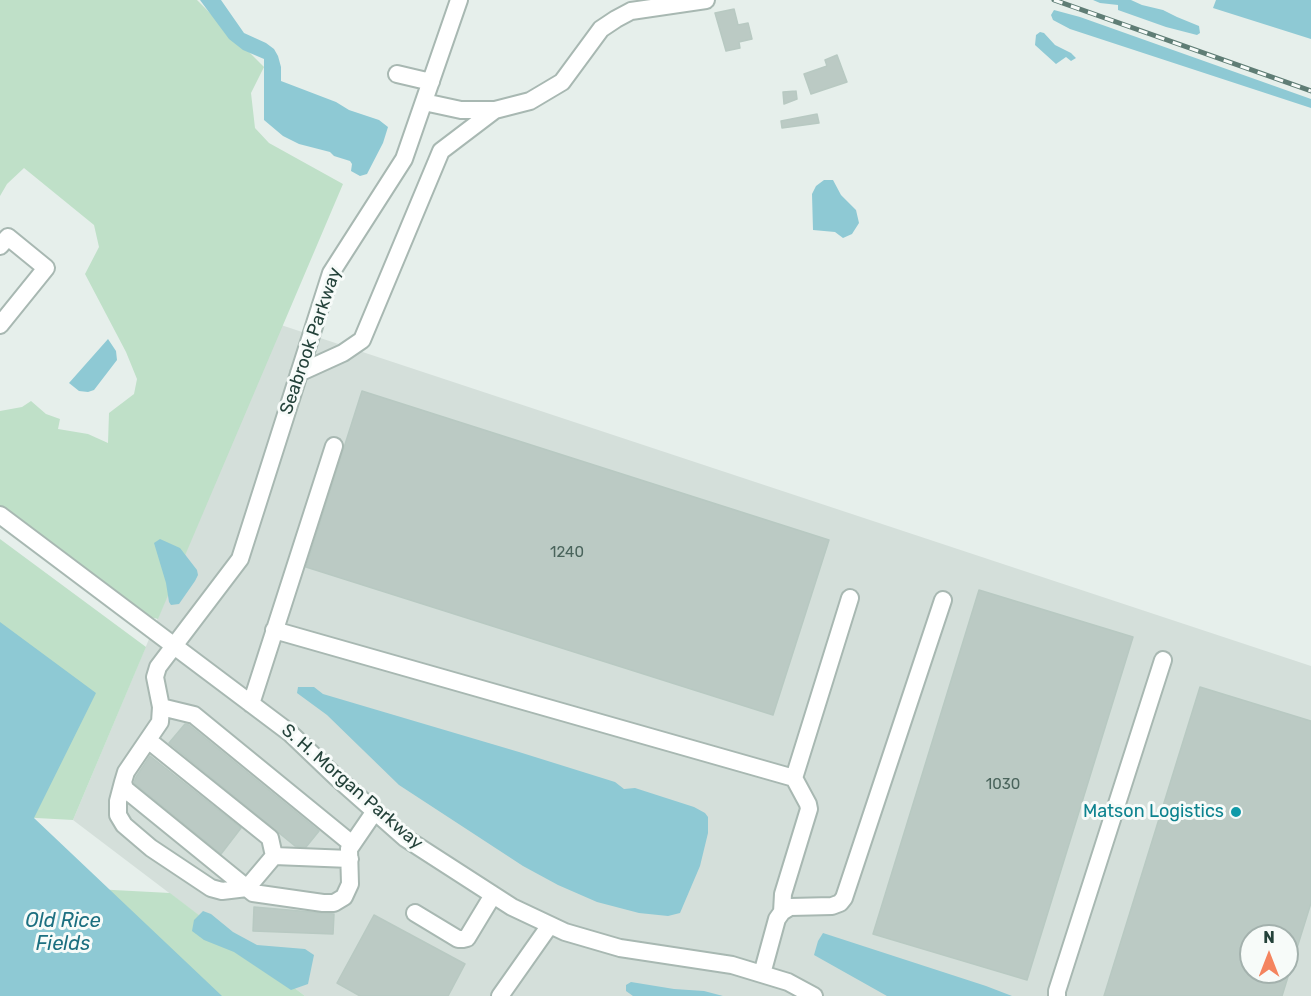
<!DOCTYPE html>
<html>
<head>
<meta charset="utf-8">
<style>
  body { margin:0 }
  #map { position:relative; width:1311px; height:996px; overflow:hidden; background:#e6efeb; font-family:Rubik,sans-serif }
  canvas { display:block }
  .north { position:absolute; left:1239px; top:924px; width:60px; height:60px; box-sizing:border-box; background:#f7fbf9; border:2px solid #a3b1ad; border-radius:50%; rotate:0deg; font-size:16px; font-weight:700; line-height:24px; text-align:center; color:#24423a }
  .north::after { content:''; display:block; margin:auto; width:21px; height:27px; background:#f4845f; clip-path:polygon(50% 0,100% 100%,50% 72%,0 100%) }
</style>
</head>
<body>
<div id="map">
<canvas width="1311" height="996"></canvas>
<div class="north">N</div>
</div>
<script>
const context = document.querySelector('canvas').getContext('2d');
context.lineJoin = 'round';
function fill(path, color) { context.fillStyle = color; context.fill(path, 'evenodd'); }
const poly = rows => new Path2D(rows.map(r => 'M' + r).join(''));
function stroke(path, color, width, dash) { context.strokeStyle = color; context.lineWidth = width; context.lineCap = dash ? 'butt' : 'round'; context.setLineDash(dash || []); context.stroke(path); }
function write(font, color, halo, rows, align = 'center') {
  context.font = font + ' Rubik,sans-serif'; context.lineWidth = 6; context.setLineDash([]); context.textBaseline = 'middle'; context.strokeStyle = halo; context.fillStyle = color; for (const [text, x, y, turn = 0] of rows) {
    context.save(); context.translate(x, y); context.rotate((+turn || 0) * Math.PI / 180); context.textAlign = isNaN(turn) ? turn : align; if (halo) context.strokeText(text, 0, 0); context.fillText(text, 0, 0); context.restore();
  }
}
fill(poly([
  [281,325,1311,666,1311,996,305,996,73,820],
  [1251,936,1287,936,1287,972,1251,972]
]), '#d4dfda');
fill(poly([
  [0,0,197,0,264,67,251,93,255,128,269,143,343,184,158,619,129,612,0,515,0,411,22,407,31,401,46,414,60,419,58,429,88,434,108,443,109,413,134,394,137,379,126,352,85,274,99,247,94,225,24,168,7,184,0,196],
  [0,539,146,647,73,820,0,816],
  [0,884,170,893,305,996,0,996]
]), '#bfe0c8');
fill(poly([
  [200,0,221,0,244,33,266,43,274,49,278,56,281,67,281,81,336,102,349,110,379,120,388,127,383,143,367,174,360,176,351,171,352,164,350,161,334,156,330,152,299,144,283,136,264,120,264,59,243,50,229,39],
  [1093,0,1131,0,1142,5,1163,10,1177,17,1199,26,1200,33,1197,35,1166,27,1118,10,1118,5,1100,3],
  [1216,0,1311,0,1311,39,1213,8],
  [1054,10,1080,17,1311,99,1311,108,1070,29,1053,20,1051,15],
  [1040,32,1044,33,1055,45,1071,53,1076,58,1071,61,1066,57,1056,64,1035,45,1036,35],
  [824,180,833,180,841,195,856,210,859,223,852,234,843,238,835,232,813,230,812,194,816,186],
  [108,339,116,351,117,360,94,390,88,392,79,391,69,383],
  [160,539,180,548,197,570,198,575,195,581,179,604,171,605,169,602,166,583,154,543],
  [0,622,96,693,34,818,222,996,0,996],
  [298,687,314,687,323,694,519,752,615,782,624,789,635,788,694,807,705,813,708,817,708,833,700,866,680,913,668,916,639,913,597,902,558,885,523,866,399,785,327,715,297,693],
  [203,911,211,914,233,932,257,945,305,949,314,955,308,984,291,990,234,952,204,940,192,931,194,920],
  [823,933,986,986,1012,996,887,996,814,955,818,941],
  [631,982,674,989,704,991,723,996,633,996,626,991,626,985]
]), '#8ec9d4');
const building = poly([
  [734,9,738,25,748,23,752,39,739,42,740,48,726,51,715,13,734,9],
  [837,55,847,82,811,94,804,74,827,66,825,60,837,55],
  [796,91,797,99,784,104,783,92,796,91],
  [817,114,819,123,782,128,781,121,817,114],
  [362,391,829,540,773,715,306,567,362,391],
  [979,590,1133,637,1027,980,873,934,979,590],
  [1200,687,1311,721,1311,903,1282,996,1104,996,1200,687],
  [1251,936,1287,936,1287,972,1251,972,1251,936],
  [185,724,189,725,319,831,306,847,295,846,169,743,185,724],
  [150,756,241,828,221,854,134,783,136,777,150,756],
  [254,907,334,914,333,934,253,931,254,907],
  [374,915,465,964,448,996,360,996,337,983,374,915]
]);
fill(building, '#bbcac4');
stroke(building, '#b8c9c2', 1.5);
const minor = poly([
  [397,74,431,82],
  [424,102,461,110,495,110,530,101,562,82,601,29,616,19,631,11,706,0],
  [0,246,8,237,46,268,0,325],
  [299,373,343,353,362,340,441,151,495,110],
  [0,515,290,733,336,777,405,838,512,907,565,932,620,948,732,965,788,982,814,996],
  [274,630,794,778],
  [251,704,334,446],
  [161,707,194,715,352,844],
  [123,782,118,801,118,815,124,825,151,848,211,888,222,891,247,888,274,856,270,838,148,740],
  [375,811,349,849,350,884,344,897,334,903,323,903,253,893,125,789,123,782,126,772,160,722,161,707,155,677,158,667,240,559,331,273,404,159,459,0],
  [274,856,350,859],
  [782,912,783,894,809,809,808,804,794,778,850,598],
  [415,913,458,939,463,939,467,938,493,895],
  [762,974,777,919,782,912,790,907,832,906,840,903,844,898,943,600],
  [500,996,550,925],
  [1057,996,1057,991,1163,660]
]);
stroke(minor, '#a8b8b2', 20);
stroke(minor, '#fff', 16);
const rail = poly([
  [1054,0,1311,91]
]);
stroke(rail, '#5f7d75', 5);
stroke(rail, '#f7fbf9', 3, [9]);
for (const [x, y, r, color] of [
  [1236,812,6,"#0f9aa8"]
]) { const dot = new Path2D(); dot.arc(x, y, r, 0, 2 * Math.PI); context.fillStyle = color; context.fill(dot); stroke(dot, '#f7fbf9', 2); }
write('15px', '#4a645c', null, [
  ["1240",567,553],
  ["1030",1003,785]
]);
write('18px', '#24423a', '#f7fbf9', [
  ["Seabrook Parkway",311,341,-71],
  ["S. H. Morgan Parkway",352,787,41]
]);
write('18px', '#0d838f', '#f7fbf9', [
  ["Matson Logistics",1224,812]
], 'right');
write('italic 20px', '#1c6f80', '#f7fbf9', [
  ["Old Rice",63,921],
  ["Fields",63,944]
]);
</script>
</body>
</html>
